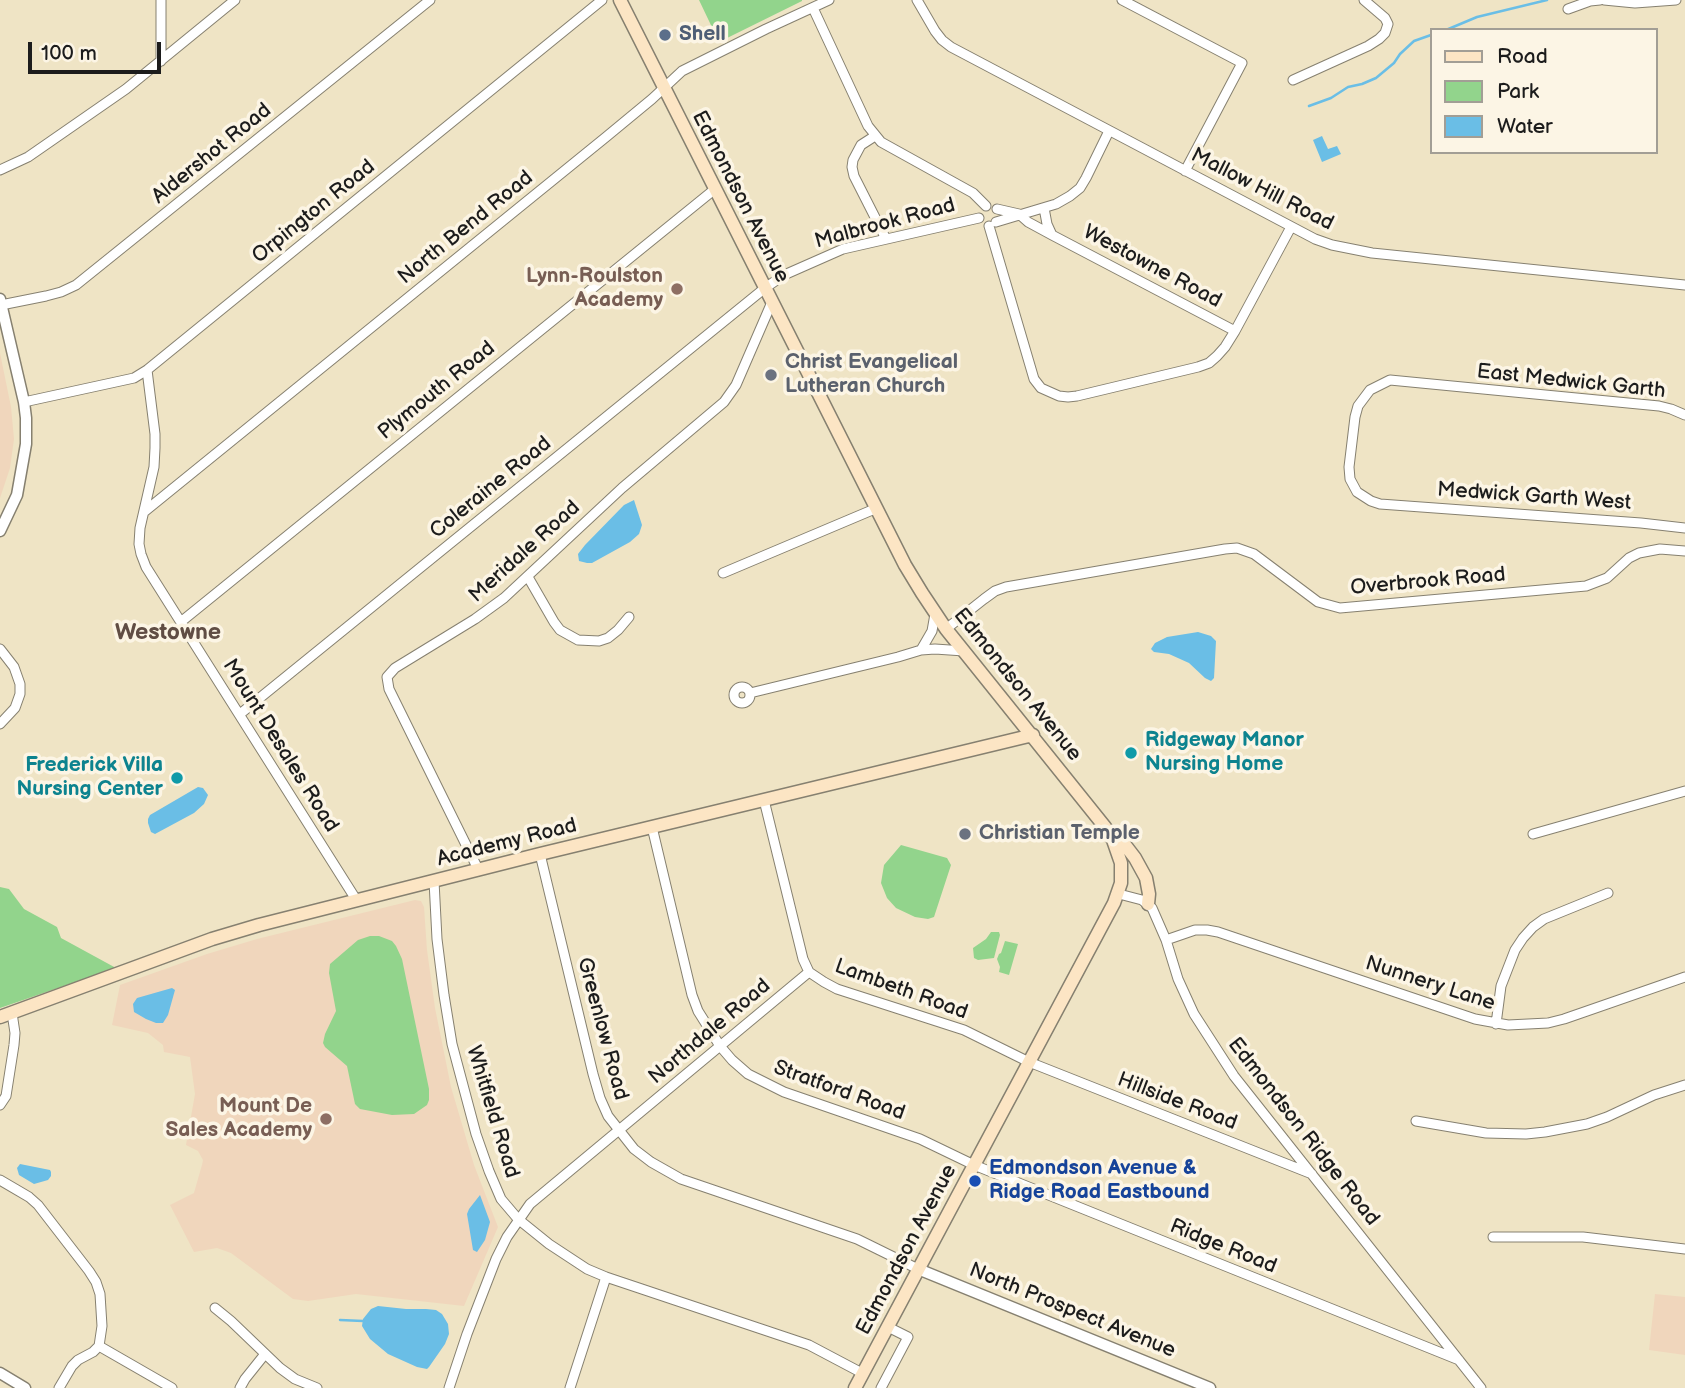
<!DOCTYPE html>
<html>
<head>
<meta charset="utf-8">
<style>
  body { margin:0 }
  #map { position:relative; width:1685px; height:1388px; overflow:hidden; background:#efe4c5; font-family:"Balsamiq Sans",sans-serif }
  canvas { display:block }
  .legend { position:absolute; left:1430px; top:28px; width:228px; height:126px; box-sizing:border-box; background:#fcf5e5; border:2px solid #a29e95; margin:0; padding:9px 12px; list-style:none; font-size:21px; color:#1c1c1c }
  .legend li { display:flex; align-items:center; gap:14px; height:35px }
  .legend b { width:35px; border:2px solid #a29e95 }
  .scale { position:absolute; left:28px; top:42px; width:133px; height:32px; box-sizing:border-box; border:4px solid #1c1c1c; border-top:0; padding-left:9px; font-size:21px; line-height:24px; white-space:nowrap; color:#1c1c1c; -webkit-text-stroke:5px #fcf5e5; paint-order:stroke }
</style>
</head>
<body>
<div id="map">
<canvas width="1685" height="1388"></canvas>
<ul class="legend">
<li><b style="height:9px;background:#fce5c4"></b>Road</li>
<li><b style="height:19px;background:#92d48c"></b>Park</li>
<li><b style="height:19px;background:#6abee6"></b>Water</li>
</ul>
<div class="scale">100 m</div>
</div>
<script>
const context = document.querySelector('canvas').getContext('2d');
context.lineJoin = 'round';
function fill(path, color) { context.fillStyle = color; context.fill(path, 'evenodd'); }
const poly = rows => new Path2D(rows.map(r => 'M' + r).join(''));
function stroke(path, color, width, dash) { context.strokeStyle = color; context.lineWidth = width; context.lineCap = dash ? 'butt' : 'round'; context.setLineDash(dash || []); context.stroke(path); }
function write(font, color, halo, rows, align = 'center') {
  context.font = font + ' "Balsamiq Sans",sans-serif'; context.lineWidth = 7; context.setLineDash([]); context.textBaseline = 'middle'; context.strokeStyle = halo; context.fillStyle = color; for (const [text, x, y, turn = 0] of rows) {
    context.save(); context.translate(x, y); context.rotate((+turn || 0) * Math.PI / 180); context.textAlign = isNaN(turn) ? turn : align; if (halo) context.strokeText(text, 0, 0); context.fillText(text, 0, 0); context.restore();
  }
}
fill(poly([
  [0,353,11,407,14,439,10,468,0,498],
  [415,900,421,901,424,907,427,950,435,1008,451,1087,474,1165,498,1227,464,1306,356,1294,308,1301,293,1299,231,1253,217,1248,194,1252,170,1205,194,1193,202,1165,203,1160,198,1151,186,1145,195,1094,190,1057,164,1052,163,1045,148,1033,112,1025,120,985,207,954,257,939],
  [1655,1294,1685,1297,1685,1355,1649,1350]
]), '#f0d6bc');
fill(poly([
  [699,0,802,0,802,1,719,42],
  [901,845,947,858,951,865,934,917,928,919,915,917,896,908,887,898,881,883,884,865],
  [0,887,9,889,24,909,57,927,61,938,116,968,0,1008],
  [991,932,999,932,1000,935,994,958,978,960,974,958,973,948,986,939],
  [370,936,379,936,392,941,396,946,402,959,429,1089,429,1100,427,1105,414,1114,392,1115,360,1109,355,1104,347,1066,325,1047,323,1043,325,1034,336,1011,329,973,330,964,358,940],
  [1005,941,1018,944,1009,975,999,972,1000,967,997,959,999,954,1001,953]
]), '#92d48c');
fill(poly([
  [1322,136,1328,149,1337,146,1341,154,1322,162,1313,140],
  [634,500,642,525,639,534,630,542,592,563,587,563,579,561,578,554,585,545,624,505],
  [1198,632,1211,636,1216,641,1214,678,1211,681,1205,678,1189,663,1169,654,1154,652,1151,649,1155,643,1167,637],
  [198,787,203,788,208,795,204,804,194,813,155,834,151,832,148,823,148,819,150,815],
  [172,988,175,990,168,1015,163,1023,156,1023,146,1019,134,1012,133,1004,137,998],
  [20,1164,50,1170,51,1172,51,1176,48,1180,34,1184,19,1175,17,1168],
  [480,1195,490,1222,485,1240,477,1252,473,1250,467,1214,469,1209],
  [378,1306,406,1309,426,1309,436,1310,442,1314,448,1324,449,1334,445,1344,429,1367,427,1369,417,1367,388,1354,370,1339,362,1326,363,1319,371,1309]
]), '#6abee6');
stroke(poly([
  [1446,30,1477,17,1547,0],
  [1309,106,1331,98,1348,87,1362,84,1376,78,1394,63,1400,54,1414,41,1431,35],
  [340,1320,363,1321]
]), '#6abee6', 2.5);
const minor = poly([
  [161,0,161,61],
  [917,0,935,31,942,40,951,47,1315,239,1332,245,1372,253,1685,285],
  [1122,0,1242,63,1185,171],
  [1604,0,1635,3,1676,0],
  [813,8,868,126,881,142,973,193,986,206],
  [1568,9,1590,1,1600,0],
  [1293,80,1368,46,1379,39,1385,33,1388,24,1385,18,1364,0],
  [875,136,861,145,853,160,852,167,854,176,886,239],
  [0,170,28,157,126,89,235,0],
  [1044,208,1047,224,1052,235],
  [997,209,1019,214,1028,222,1052,235,1235,331],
  [996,222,1056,204,1070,196,1080,188,1086,178,1109,131],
  [989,226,1034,379,1041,388,1059,396,1068,397,1077,396,1198,367,1209,363,1217,356,1225,347,1235,331,1291,227],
  [1,305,46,296,61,292,76,285,430,0],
  [147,370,155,434,155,448,154,467,140,528,139,544,141,554,146,567,357,901],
  [24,402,134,378,147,370,602,0],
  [1685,415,1671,409,1659,406,1390,380,1370,390,1358,406,1355,417,1349,467,1350,479,1357,492,1371,501,1380,504,1641,523,1685,528],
  [144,512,606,137,652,99,682,71,766,29,829,0],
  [723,573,877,508],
  [528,577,554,622,560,630,578,640,599,641,608,638,618,630,629,617],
  [182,621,715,189],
  [946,629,984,599,995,591,1006,587,1225,549,1237,548,1254,554,1318,602,1340,608,1586,586,1607,578,1629,558,1639,553,1660,549,1685,551],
  [0,649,14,667,20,684,20,694,15,708,0,724],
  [921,650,932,631,935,614],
  '734 695a8 8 0 1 1 16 0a8 8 0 1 1-16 0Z',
  [750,693,898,657,921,650,935,649,964,651],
  [240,714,765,288,784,275,843,249,979,218],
  [764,800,803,959,809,972,824,982,837,989,964,1030,1029,1062,1312,1174],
  [652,827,692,995,698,1011,720,1046,732,1060,748,1074,784,1092,920,1139,974,1165,1459,1360],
  [1533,834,1685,791],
  [540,854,593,1074,600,1098,608,1116,634,1149,651,1162,681,1179,857,1239,918,1269],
  [478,869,389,689,387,677,395,668,475,619,504,598,622,488,724,402,736,385,772,302],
  [434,881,437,939,444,995,452,1044,476,1134,489,1171,501,1199,518,1219,549,1244,587,1269,606,1277,809,1345,862,1373],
  [1119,894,1142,900,1152,908,1166,940,1178,979,1194,1014,1234,1076,1481,1388],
  [1166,940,1195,930,1207,930,1218,932,1475,1019,1508,1025,1548,1023,1564,1019,1685,977],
  [1496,1024,1501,986,1515,950,1523,938,1533,927,1544,919,1608,893],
  [0,1105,6,1096,14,1045,15,1033,12,1013],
  [1416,1121,1486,1133,1526,1134,1545,1132,1587,1124,1607,1117,1654,1095,1685,1085],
  [0,1180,29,1197,38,1205,89,1271,96,1282,100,1294,102,1326,99,1346,93,1352,78,1360,72,1366,59,1388],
  [1493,1237,1583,1237,1685,1249],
  [215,1308,231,1321,280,1368,295,1379,317,1388],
  [99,1346,172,1388],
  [240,1388,245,1379,265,1354],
  [449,1388,467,1334,496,1259,507,1237,530,1204,809,972],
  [570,1388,606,1277],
  [881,1388,908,1337,888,1327]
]);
const tertiary = poly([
  [0,299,24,402,26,418,26,444,17,495,0,531],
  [918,1269,1210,1388],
  [0,1373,25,1388]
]);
const secondary = poly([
  [620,0,905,565,922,593,946,629,1105,827,1113,840,1121,863,1121,883,1114,903,855,1388],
  [1112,833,1122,841,1135,858,1146,878,1149,894,1148,904],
  [0,1017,212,939,259,925,540,854,1033,735]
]);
stroke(minor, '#868070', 11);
stroke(tertiary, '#868070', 13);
stroke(secondary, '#868070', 15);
stroke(minor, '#fff', 9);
stroke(tertiary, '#fff', 10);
stroke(secondary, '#fce5c4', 12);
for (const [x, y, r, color] of [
  [665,35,7,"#5c6f8a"],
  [677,289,7,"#8d6e63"],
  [771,375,7,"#6b7280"],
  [1131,753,7,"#0f9aa8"],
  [177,778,7,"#0f9aa8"],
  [965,834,7,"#6b7280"],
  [326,1119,7,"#8d6e63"],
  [975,1181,7,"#1a4fb4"]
]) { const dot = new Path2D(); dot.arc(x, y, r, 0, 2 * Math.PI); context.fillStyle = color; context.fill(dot); stroke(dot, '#fcf5e5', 2.5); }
write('bold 21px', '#4e5e75', '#fcf5e5', [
  ["Shell",679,35]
], 'left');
write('21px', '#1c1c1c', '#fcf5e5', [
  ["Aldershot Road",212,154,-39],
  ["Mallow Hill Road",1262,190,27],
  ["Edmondson Avenue",740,197,63],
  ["Orpington Road",314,212,-39],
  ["Malbrook Road",885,224,-15],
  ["North Bend Road",466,228,-39],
  ["Westowne Road",1152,267,28],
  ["East Medwick Garth",1571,382,6],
  ["Plymouth Road",437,391,-39],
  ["Coleraine Road",491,488,-39],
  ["Medwick Garth West",1534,497,4],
  ["Meridale Road",525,552,-42],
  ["Overbrook Road",1428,582,-5],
  ["Edmondson Avenue",1017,685,51],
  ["Mount Desales Road",280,746,58],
  ["Academy Road",507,843,-14],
  ["Nunnery Lane",1430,984,18],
  ["Lambeth Road",901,990,20],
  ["Greenlow Road",602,1029,75],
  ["Northdale Road",710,1032,-40],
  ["Stratford Road",839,1091,20],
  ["Hillside Road",1177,1102,21],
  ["Whitfield Road",492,1112,73],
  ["Edmondson Ridge Road",1303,1132,52],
  ["Ridge Road",1223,1247,22],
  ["Edmondson Avenue",907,1250,-62],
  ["North Prospect Avenue",1072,1311,22]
]);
write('bold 21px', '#785e54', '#fcf5e5', [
  ["Lynn-Roulston",663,277],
  ["Academy",663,301],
  ["Mount De",312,1107],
  ["Sales Academy",312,1131]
], 'right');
write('bold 21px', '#5b616d', '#fcf5e5', [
  ["Christ Evangelical",785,363],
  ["Lutheran Church",785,387],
  ["Christian Temple",979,834]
], 'left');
write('bold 21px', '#0d838f', '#fcf5e5', [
  ["Ridgeway Manor",1145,741],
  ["Nursing Home",1145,765],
  ["Frederick Villa",163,766,"right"],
  ["Nursing Center",163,790,"right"]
], 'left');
write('bold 21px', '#164399', '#fcf5e5', [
  ["Edmondson Avenue &",989,1169],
  ["Ridge Road Eastbound",989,1193]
], 'left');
write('bold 23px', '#604d44', '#fcf5e5', [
  ["Westowne",168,633]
]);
</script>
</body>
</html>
